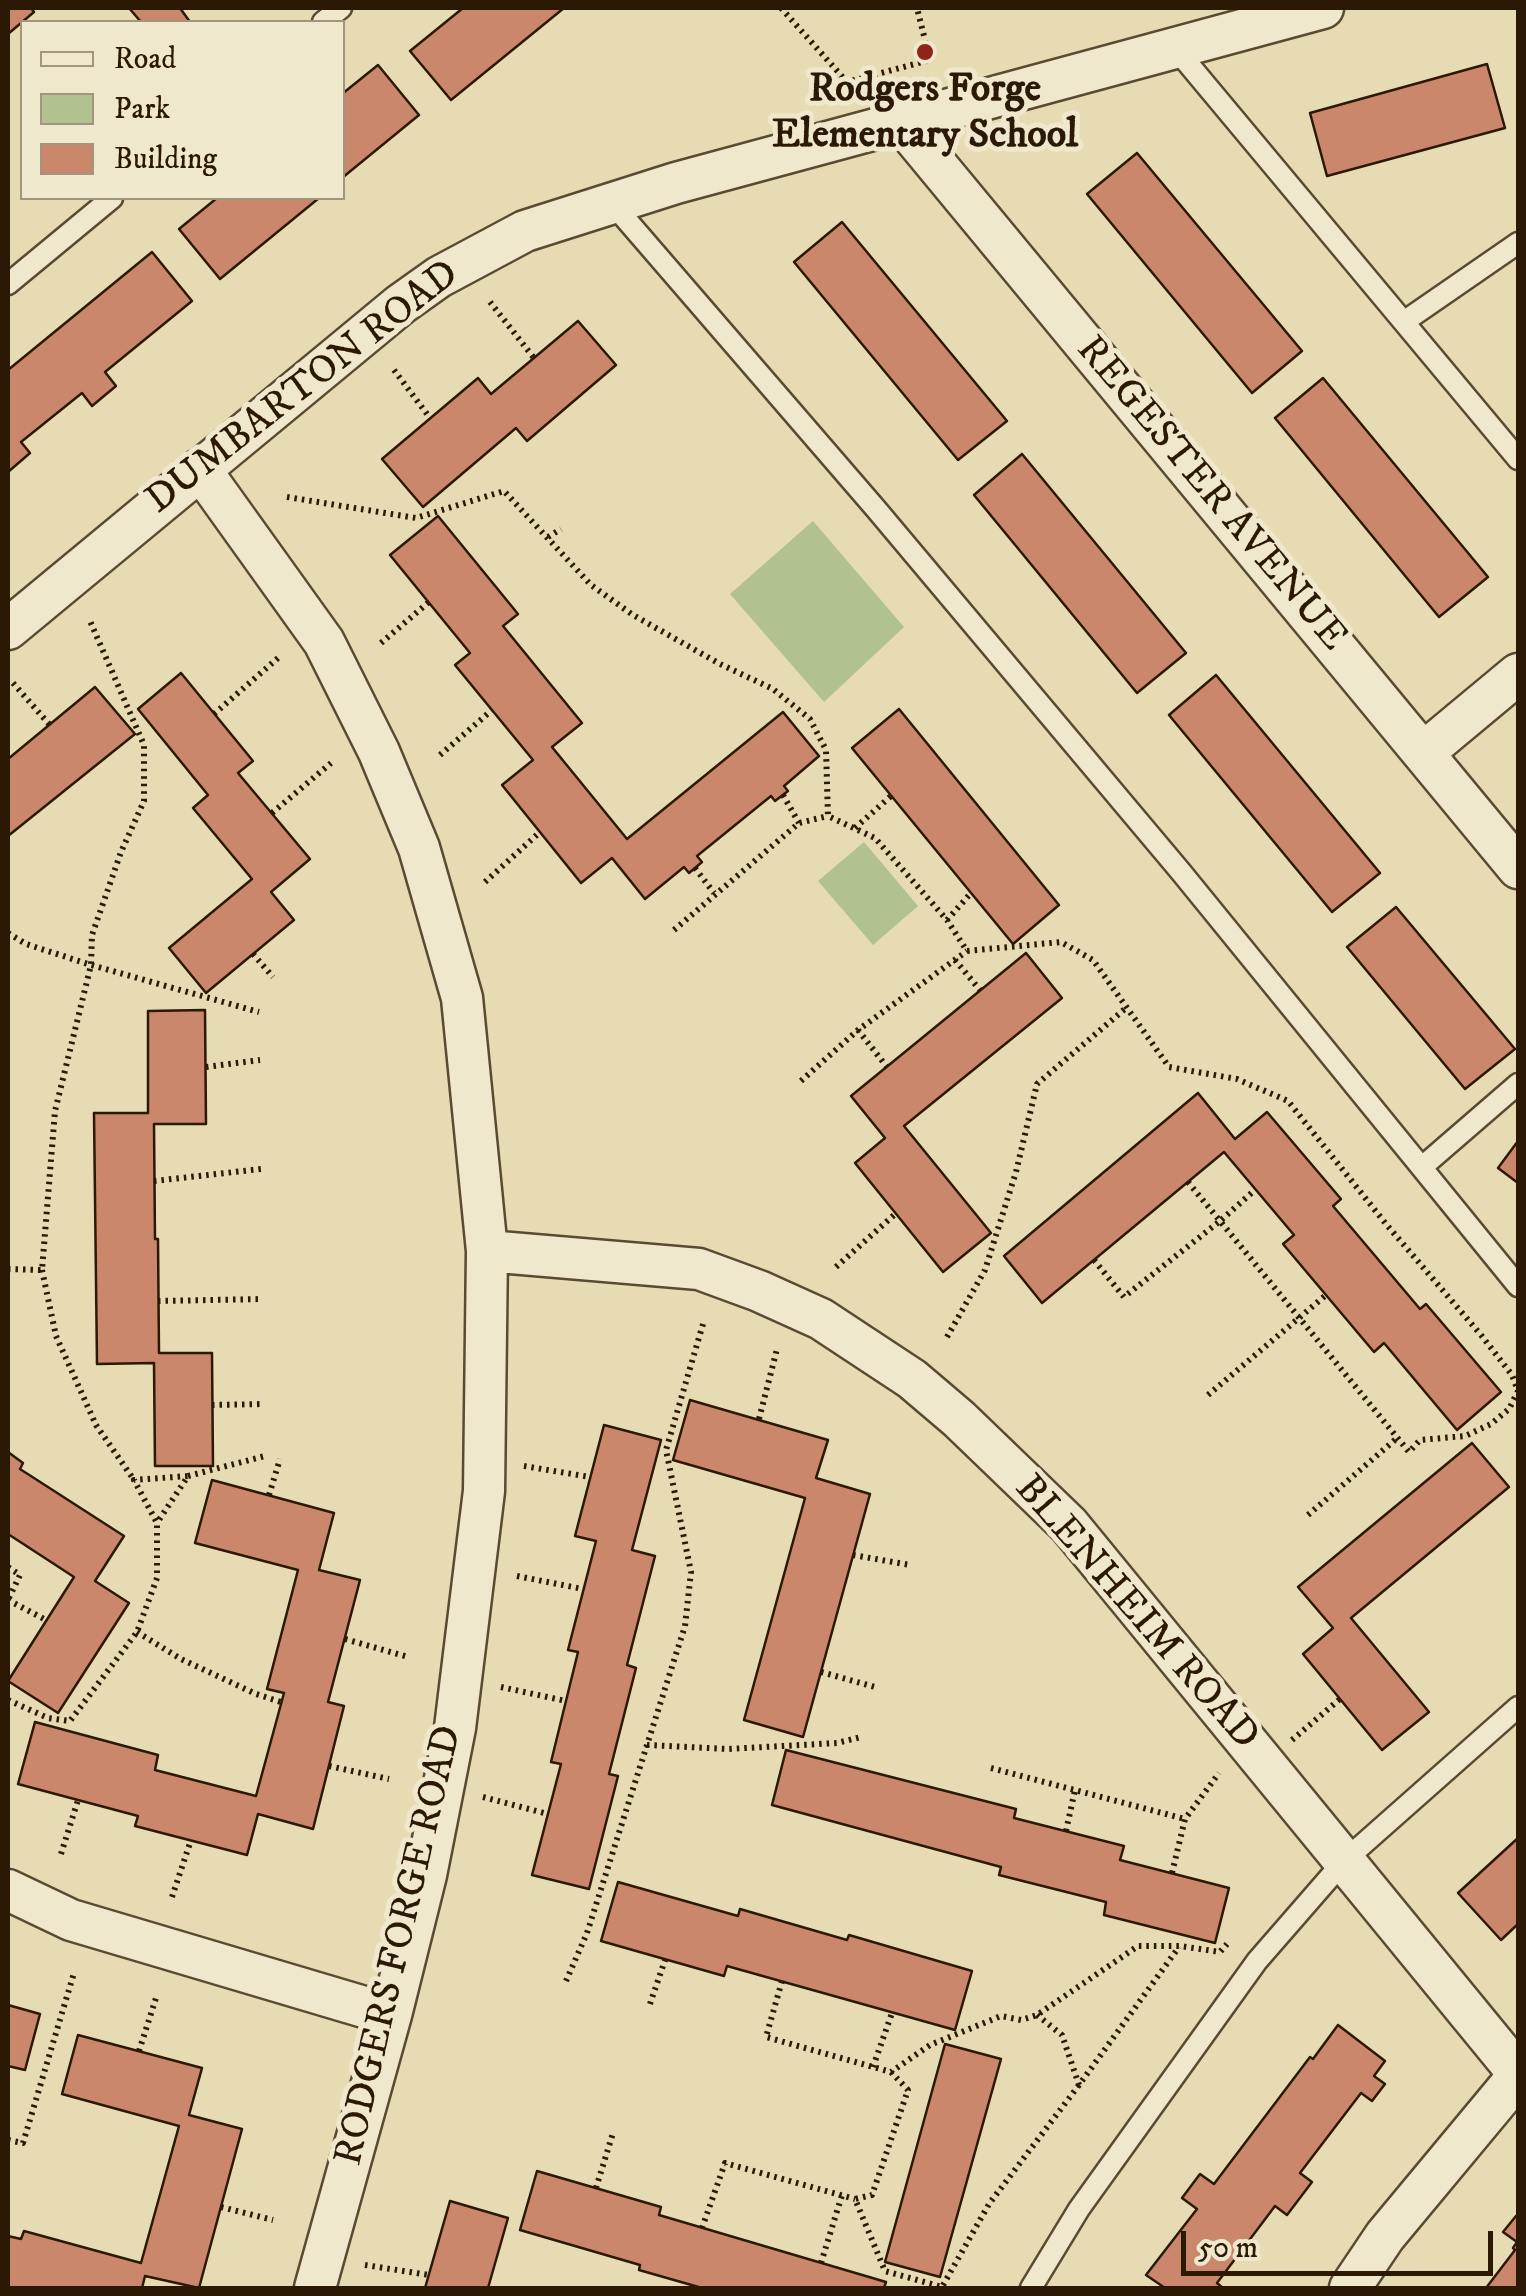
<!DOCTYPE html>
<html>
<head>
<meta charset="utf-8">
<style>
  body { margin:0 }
  #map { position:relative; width:1526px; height:2296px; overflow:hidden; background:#e6dbb2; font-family:"IM FELL DW Pica",serif }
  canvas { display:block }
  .frame { position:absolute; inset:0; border:10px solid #2b1906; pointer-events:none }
  .legend { position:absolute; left:20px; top:20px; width:325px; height:180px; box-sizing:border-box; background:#efe8cd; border:2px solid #a1957d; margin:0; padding:12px 18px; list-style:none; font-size:30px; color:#2b1906 }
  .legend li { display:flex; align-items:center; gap:20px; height:50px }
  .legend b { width:50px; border:2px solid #a1957d }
  .scale { position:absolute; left:1181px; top:2231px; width:312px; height:45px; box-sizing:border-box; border:5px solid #2b1906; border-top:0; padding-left:12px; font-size:30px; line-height:35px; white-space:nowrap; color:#2b1906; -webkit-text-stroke:8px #efe8cd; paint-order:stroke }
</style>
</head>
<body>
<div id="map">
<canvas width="1526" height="2296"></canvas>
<div class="frame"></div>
<ul class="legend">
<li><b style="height:12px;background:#efe8cd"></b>Road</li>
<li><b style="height:28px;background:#b1c18f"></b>Park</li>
<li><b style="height:28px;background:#cb876b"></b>Building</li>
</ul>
<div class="scale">50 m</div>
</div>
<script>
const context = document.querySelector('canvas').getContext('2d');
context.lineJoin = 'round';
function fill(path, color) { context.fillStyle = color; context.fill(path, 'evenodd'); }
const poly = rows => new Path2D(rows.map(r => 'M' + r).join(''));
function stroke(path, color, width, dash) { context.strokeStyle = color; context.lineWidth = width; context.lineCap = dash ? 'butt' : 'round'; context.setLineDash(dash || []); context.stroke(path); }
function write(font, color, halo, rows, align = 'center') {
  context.font = font + ' "IM FELL DW Pica",serif'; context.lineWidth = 10; context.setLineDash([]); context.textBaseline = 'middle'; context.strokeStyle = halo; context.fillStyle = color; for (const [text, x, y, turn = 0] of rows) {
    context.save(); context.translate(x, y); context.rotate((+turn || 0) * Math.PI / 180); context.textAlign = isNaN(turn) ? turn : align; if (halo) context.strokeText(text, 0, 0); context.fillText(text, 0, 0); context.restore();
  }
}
fill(poly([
  [813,521,904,627,824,702,730,594],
  [864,842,918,906,873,945,818,881]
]), '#b1c18f');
const building = poly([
  [8,8,31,8,34,12,8,34,8,8],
  [129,8,180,8,190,22,141,22,129,8],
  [463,8,564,8,451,100,410,51,463,8],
  [1487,64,1505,128,1327,176,1310,113,1487,64],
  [378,65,419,115,342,178,342,94,378,65],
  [1137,153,1302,351,1252,393,1087,194,1137,153],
  [217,198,319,198,220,279,179,229,217,198],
  [842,222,1007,421,958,460,794,262,842,222],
  [152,252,192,301,105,372,116,386,92,406,82,393,21,442,30,453,8,472,8,370,152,252],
  [578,321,616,365,527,441,516,428,423,507,382,459,478,378,491,394,578,321],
  [1323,378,1488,577,1439,617,1275,418,1323,378],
  [1022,454,1186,653,1137,693,974,495,1022,454],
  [438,516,518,614,503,626,582,723,552,747,627,839,783,712,819,756,784,786,788,791,775,801,771,796,697,856,702,862,695,868,689,873,684,867,645,899,612,858,581,883,502,785,533,760,455,665,470,653,390,555,438,516],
  [181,673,253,761,238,773,310,859,271,892,294,920,206,993,169,948,252,879,193,808,208,795,138,709,181,673],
  [1216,675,1380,873,1332,912,1169,715,1216,675],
  [95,687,135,734,8,836,8,759,95,687],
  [899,709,1059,905,1013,944,852,748,899,709],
  [1396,907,1515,1049,1465,1089,1347,947,1396,907],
  [1026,953,1062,998,904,1126,991,1233,943,1272,855,1163,885,1138,851,1096,1026,953],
  [205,1010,206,1124,154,1124,155,1239,158,1239,159,1353,212,1353,213,1466,155,1466,154,1363,97,1364,94,1113,148,1113,148,1011,205,1010],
  [1198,1093,1235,1139,1267,1112,1341,1199,1333,1206,1420,1309,1426,1304,1501,1392,1457,1430,1384,1343,1374,1352,1283,1244,1294,1235,1224,1152,1042,1303,1004,1256,1198,1093],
  [1518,1141,1518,1183,1498,1168,1518,1141],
  [690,1400,828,1440,816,1478,870,1494,803,1737,744,1720,805,1498,673,1460,690,1400],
  [604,1425,661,1440,632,1550,655,1556,627,1665,636,1668,609,1774,618,1776,589,1889,532,1875,561,1764,551,1762,578,1652,568,1650,596,1541,575,1536,604,1425],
  [1472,1443,1509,1487,1351,1618,1429,1712,1382,1750,1303,1654,1333,1628,1298,1587,1472,1443],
  [8,1452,23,1463,20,1469,124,1536,95,1581,129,1603,58,1713,8,1681,74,1577,8,1534,8,1452],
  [212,1480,334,1513,319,1570,360,1580,328,1702,344,1706,313,1829,258,1814,247,1855,135,1826,138,1816,18,1784,35,1722,158,1755,155,1770,256,1796,284,1693,267,1689,298,1570,195,1543,212,1480],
  [786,1750,1016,1809,1014,1818,1124,1846,1120,1860,1229,1888,1215,1943,1104,1915,1106,1902,999,1875,1001,1867,772,1805,786,1750],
  [1518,1838,1518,1924,1501,1940,1458,1893,1518,1838],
  [618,1882,738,1916,740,1909,847,1940,849,1935,972,1971,955,2030,727,1966,724,1976,601,1941,618,1882],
  [8,2005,40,2014,25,2070,8,2066,8,2005],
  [1338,2025,1385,2061,1374,2076,1385,2084,1372,2101,1361,2093,1300,2173,1312,2182,1287,2215,1275,2206,1217,2283,1223,2288,1165,2288,1146,2275,1197,2209,1182,2198,1200,2174,1214,2184,1310,2057,1313,2059,1338,2025],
  [78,2035,202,2068,189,2115,242,2129,199,2288,145,2276,142,2288,8,2288,8,2236,21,2239,24,2231,141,2263,179,2126,62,2094,78,2035],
  [945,2044,1001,2059,940,2277,885,2262,945,2044],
  [537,2171,661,2207,659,2215,886,2282,884,2288,702,2288,639,2270,640,2265,520,2230,537,2171],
  [450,2201,508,2218,488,2288,425,2288,450,2201],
  [1516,2216,1518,2218,1518,2288,1486,2288,1515,2250,1513,2248,1517,2242,1503,2232,1516,2216]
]);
fill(building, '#cb876b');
stroke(building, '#2b1906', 2.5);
const service = poly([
  [323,22,341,8],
  [1175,48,1518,459],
  [611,202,876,509,1181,872,1518,1286],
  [8,284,112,198],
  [1405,321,1518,243],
  [1422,1167,1518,1084],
  [1031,2288,1079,2209,1257,1961,1344,1861,1518,1707]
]);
const minor = poly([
  [901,122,1518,868],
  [200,469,324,642,379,752,419,848,462,998,487,1251,484,1491,455,1728,426,1875,391,2015,315,2288],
  [8,629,401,304,439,277,525,231,676,183,1323,8],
  [1423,753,1518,674],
  [487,1251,699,1269,759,1291,821,1319,912,1379,959,1419,1069,1525,1518,2073],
  [8,1890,71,1920,391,2015],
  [1350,2288,1385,2236,1518,2076]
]);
stroke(service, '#5a4a31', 25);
stroke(minor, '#5a4a31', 45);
stroke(poly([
  [781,8,847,82,930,60,917,8],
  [490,302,534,358],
  [394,370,430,418],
  [287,497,416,518,504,491,591,585,633,615,720,664,773,689,810,719,826,750,828,816,875,838,947,920,967,951,1061,942,1093,960,1169,1067,1237,1079,1288,1101,1386,1224,1481,1335,1512,1375,1518,1391,1509,1409,1491,1424,1465,1436,1420,1440,1409,1452,1220,1221,1124,1297,1094,1260],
  [548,537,561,529],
  [381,643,429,602],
  [13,683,49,724],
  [214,714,278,658],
  [440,755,492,710],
  [783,795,799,823],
  [272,813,331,763],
  [855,828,891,796],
  [695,868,714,893],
  [485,882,540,832],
  [947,920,971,893],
  [674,930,799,823,828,816],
  [8,933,26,944,91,965,259,1012],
  [253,954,273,977],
  [955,960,980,990],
  [858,1030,887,1067],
  [206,1067,260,1060],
  [801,1081,858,1030,967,951],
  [154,1181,261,1169],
  [1188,1182,1220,1221,1256,1189],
  [836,1267,894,1215],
  [8,1269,42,1270,55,1111,91,965,92,935,121,852,144,801,144,745,90,621],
  [42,1270,56,1336,96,1425,134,1480],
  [158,1301,263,1299],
  [703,1324,666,1450,691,1572,685,1626,647,1745,728,1749,837,1743,861,1737],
  [947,1337,985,1270,1016,1172,1037,1084,1126,1008],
  [1208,1395,1326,1295],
  [212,1405,264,1404],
  [759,1419,777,1349],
  [524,1466,590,1477],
  [188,1476,265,1456],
  [269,1495,280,1459],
  [1308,1515,1396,1439],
  [853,1555,910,1565],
  [8,1567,20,1575,8,1600],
  [517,1576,583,1589],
  [8,1600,46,1620],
  [137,1632,181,1659,256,1694,281,1702],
  [345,1639,408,1657],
  [821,1672,875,1687],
  [501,1687,566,1701],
  [8,1700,48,1718,70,1721,137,1632,157,1578,157,1523,134,1480,188,1476,157,1523],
  [1292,1740,1340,1699],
  [329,1766,389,1779],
  [991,1768,1185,1819],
  [483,1797,548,1814],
  [1066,1831,1075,1790],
  [61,1854,78,1800],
  [1172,1873,1185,1819,1219,1773],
  [172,1897,191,1840],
  [566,1981,587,1933,647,1745],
  [782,1981,766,2037,891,2072,930,2045,1001,2016,1021,2020,1037,2015,1138,1946,1180,1946,1220,1952,1227,1944],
  [650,2004,665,1960],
  [1037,2015,1062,2035,1079,2085,1179,1947],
  [139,2051,156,1998],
  [873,2067,892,2013],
  [891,2072,908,2090,872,2195,855,2199,885,2271,942,2287,989,2204,1079,2085],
  [8,2140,23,2143,74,1973],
  [596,2188,613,2133],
  [221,2207,273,2220],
  [702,2228,725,2163,855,2199],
  [821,2263,842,2195],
  [365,2265,429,2275]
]), '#2b1906', 6, [2.5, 5]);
stroke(service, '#efe8cd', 20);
stroke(minor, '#efe8cd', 40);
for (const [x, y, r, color] of [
  [925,52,10,"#8f2418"]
]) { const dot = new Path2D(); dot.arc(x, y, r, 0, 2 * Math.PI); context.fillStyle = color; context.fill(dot); stroke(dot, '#efe8cd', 4); }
write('bold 40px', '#2b1906', '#efe8cd', [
  ["Rodgers Forge",925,92],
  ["Elementary School",925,138]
]);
write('40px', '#2b1906', '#efe8cd', [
  ["DUMBARTON ROAD",304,389,-38],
  ["REGESTER AVENUE",1210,495,50],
  ["BLENHEIM ROAD",1135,1614,49],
  ["RODGERS FORGE ROAD",401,1946,-77]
]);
</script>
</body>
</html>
